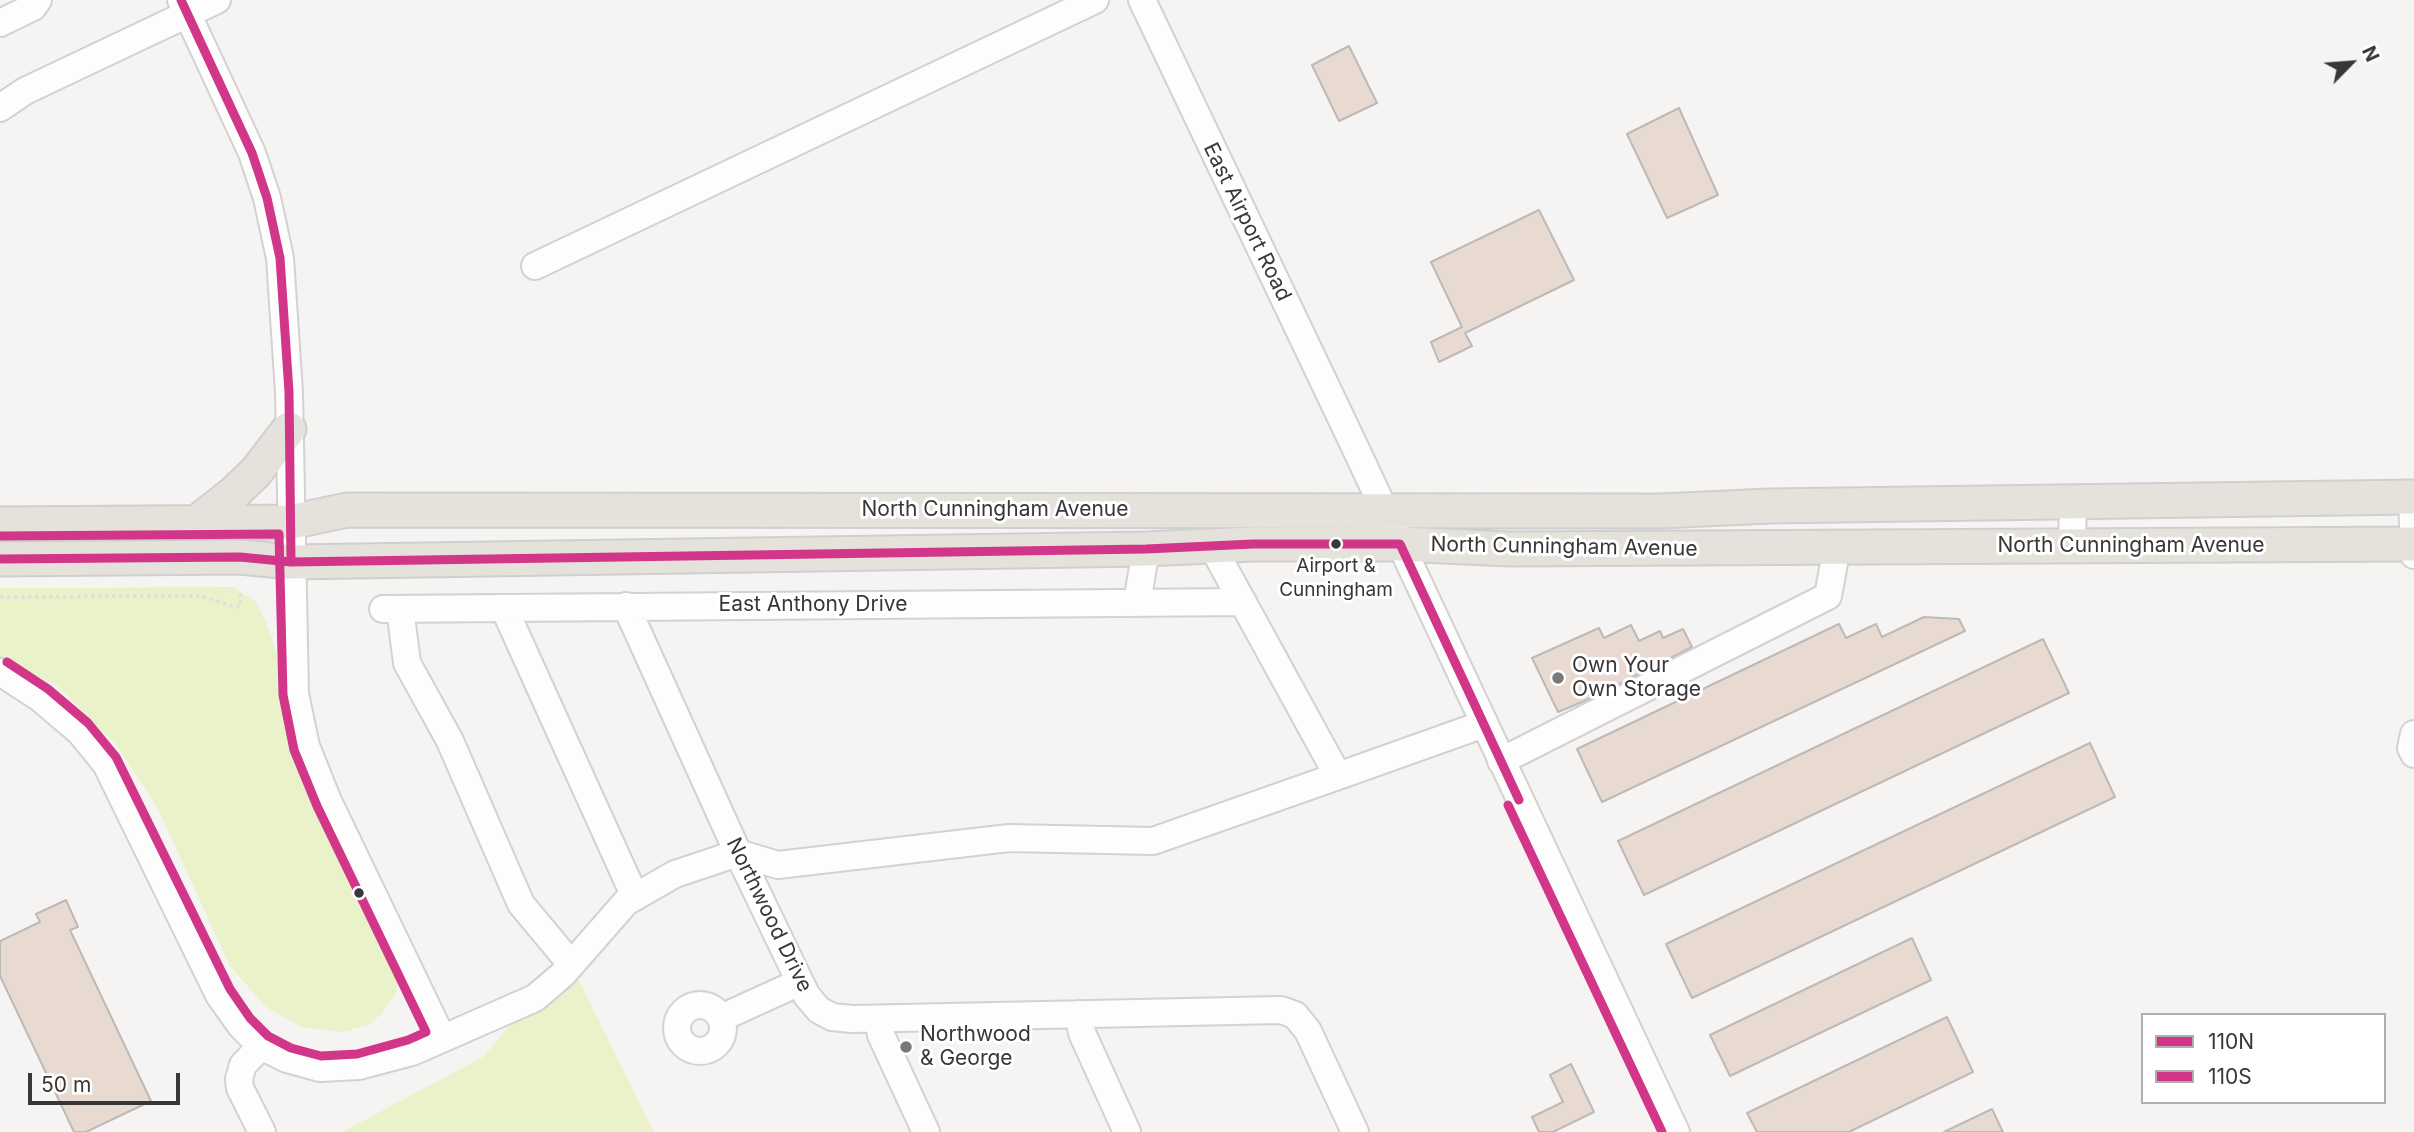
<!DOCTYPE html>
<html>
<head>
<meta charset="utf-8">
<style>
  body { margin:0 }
  #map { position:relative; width:2414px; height:1132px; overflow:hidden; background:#f6f4f3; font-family:Inter,sans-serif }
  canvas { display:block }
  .legend { position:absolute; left:2141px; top:1013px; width:245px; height:91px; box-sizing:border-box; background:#fff; border:2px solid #afafaf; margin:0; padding:9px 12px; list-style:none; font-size:21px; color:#383636 }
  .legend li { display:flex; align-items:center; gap:14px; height:35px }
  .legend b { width:35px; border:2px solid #afafaf }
  .north { position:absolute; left:2316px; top:28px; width:70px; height:70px; -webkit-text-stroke:5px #fff; paint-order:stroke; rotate:65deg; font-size:19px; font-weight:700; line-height:28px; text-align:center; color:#383636 }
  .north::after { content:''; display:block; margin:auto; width:24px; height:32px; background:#383636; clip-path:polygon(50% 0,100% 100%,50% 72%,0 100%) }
  .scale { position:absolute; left:28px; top:1073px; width:152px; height:32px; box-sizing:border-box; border:4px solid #383636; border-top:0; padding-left:9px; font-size:21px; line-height:24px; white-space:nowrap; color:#383636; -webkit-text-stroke:5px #fff; paint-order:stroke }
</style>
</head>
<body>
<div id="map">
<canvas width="2414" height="1132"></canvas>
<ul class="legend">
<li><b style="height:9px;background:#d23689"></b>110N</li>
<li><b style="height:9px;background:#d23689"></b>110S</li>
</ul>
<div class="north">N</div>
<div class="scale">50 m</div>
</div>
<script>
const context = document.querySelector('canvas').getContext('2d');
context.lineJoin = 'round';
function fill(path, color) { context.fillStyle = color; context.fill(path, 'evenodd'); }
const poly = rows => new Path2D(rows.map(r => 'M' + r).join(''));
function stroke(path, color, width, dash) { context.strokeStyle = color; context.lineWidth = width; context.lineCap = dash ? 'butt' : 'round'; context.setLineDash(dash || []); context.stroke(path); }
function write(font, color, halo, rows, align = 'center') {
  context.font = font + ' Inter,sans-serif'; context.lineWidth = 6; context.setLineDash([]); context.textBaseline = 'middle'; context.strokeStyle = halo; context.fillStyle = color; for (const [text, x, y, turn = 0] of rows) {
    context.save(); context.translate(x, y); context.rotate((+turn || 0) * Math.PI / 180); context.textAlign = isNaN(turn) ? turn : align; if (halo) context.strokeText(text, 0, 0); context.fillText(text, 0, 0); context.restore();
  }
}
fill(poly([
  [233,587,256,602,266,622,281,667,290,727,398,970,397,992,382,1013,369,1025,342,1032,302,1027,266,1007,230,966,157,807,117,746,57,686,0,658,0,588],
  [568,958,654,1132,342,1132,483,1057]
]), '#e9f2c9');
const building = poly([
  [1349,46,1377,103,1339,121,1312,65,1349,46],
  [1679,108,1718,195,1667,218,1627,134,1679,108],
  [1539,210,1574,280,1465,333,1472,346,1439,362,1431,342,1462,327,1431,262,1539,210],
  [1924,617,1959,619,1965,631,1602,802,1577,749,1839,624,1846,638,1876,624,1882,637,1924,617],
  [1631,625,1639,641,1660,631,1663,638,1683,629,1692,647,1594,697,1558,712,1532,658,1599,628,1604,638,1631,625],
  [2043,639,2069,693,1644,895,1618,841,2043,639],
  [2090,743,2115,797,1692,998,1666,944,2090,743],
  [66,900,78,927,70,930,151,1101,86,1132,74,1132,0,976,0,941,40,922,36,914,66,900],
  [1912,938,1931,980,1730,1076,1710,1035,1912,938],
  [1947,1017,1973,1072,1849,1132,1757,1132,1747,1113,1947,1017],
  [1571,1064,1594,1112,1553,1132,1539,1132,1532,1117,1563,1102,1550,1075,1571,1064],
  [1992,1109,2003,1132,1944,1132,1992,1109]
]);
fill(building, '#e8dad1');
stroke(building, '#bcbab9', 2);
const minor = poly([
  [181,0,252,153,267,198,280,258,289,392,295,694,306,746,328,801,442,1038],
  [1142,0,1353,443,1676,1132],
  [0,23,33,7,38,0],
  [0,108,25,91,217,0],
  [535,266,1095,0],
  [2412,497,2414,555],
  [1212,546,1338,776,1484,724],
  [2072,546,2073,502],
  [1137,603,1146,549],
  [626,606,738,853,800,982,807,996,819,1010,832,1017,852,1019,1281,1010,1295,1015,1308,1031,1355,1132],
  [504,608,635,897],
  [383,609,1243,602],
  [400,609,407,663,450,741,521,904,571,964],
  [0,672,40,698,80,732,106,764,219,995,241,1026,261,1046,287,1059,320,1068,359,1066,412,1052,535,998,563,974,626,902,675,874,738,853],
  [2414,734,2411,748,2414,754],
  [1501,761,1828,596,1837,547],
  [738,853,778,865,1009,838,1153,841,1338,776],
  '677 1028a23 23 0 1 1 46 0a23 23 0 1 1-46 0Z',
  [1078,1014,1082,1033,1127,1132],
  [721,1018,800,982],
  [878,1019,881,1035,926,1132],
  [261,1046,243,1065,239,1079,240,1088,262,1132]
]);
const major = poly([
  [196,523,234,493,256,472,289,429],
  [0,524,291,522,347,510,1661,511,1770,506,2414,497],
  [0,559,240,557,291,562,1146,549,1253,544,1400,544,1509,549,2414,544]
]);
stroke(minor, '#d3d1d1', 30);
stroke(major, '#d0cfcf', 37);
stroke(poly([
  [0,597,201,596,235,607,241,606,240,592]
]), '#e0dfdf', 3.5, [3.5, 3.5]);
stroke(minor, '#fefdfd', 26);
stroke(major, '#e5e2db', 33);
stroke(poly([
  [181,0,252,153,267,198,280,258,289,392,291,562],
  [0,559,240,557,291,562,1146,549,1253,544,1400,544,1519,800]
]), '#d23689', 9);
stroke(poly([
  [0,536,279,534,283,695,294,750,317,806,426,1032,408,1040,357,1054,321,1056,291,1048,268,1036,250,1018,230,989,116,757,88,723,48,689,7,662],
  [1508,805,1662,1132]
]), '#d23689', 9);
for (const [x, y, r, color] of [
  [1336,544,6,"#383636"],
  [1558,678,7,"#7a7878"],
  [359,893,6,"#383636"],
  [906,1047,7,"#7a7878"]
]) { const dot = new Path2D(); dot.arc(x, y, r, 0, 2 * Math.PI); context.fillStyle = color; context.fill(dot); stroke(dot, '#fff', 2.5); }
write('19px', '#383636', '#fff', [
  ["Airport &",1336,566],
  ["Cunningham",1336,590]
]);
write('21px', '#383636', '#fff', [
  ["East Airport Road",1247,222,64],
  ["North Cunningham Avenue",995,510],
  ["North Cunningham Avenue",2131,546],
  ["North Cunningham Avenue",1564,547,1],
  ["East Anthony Drive",813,605],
  ["Northwood Drive",769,915,64]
]);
write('21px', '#383636', '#fff', [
  ["Own Your",1572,666],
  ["Own Storage",1572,690],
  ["Northwood",920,1035],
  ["& George",920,1059]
], 'left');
</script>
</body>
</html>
